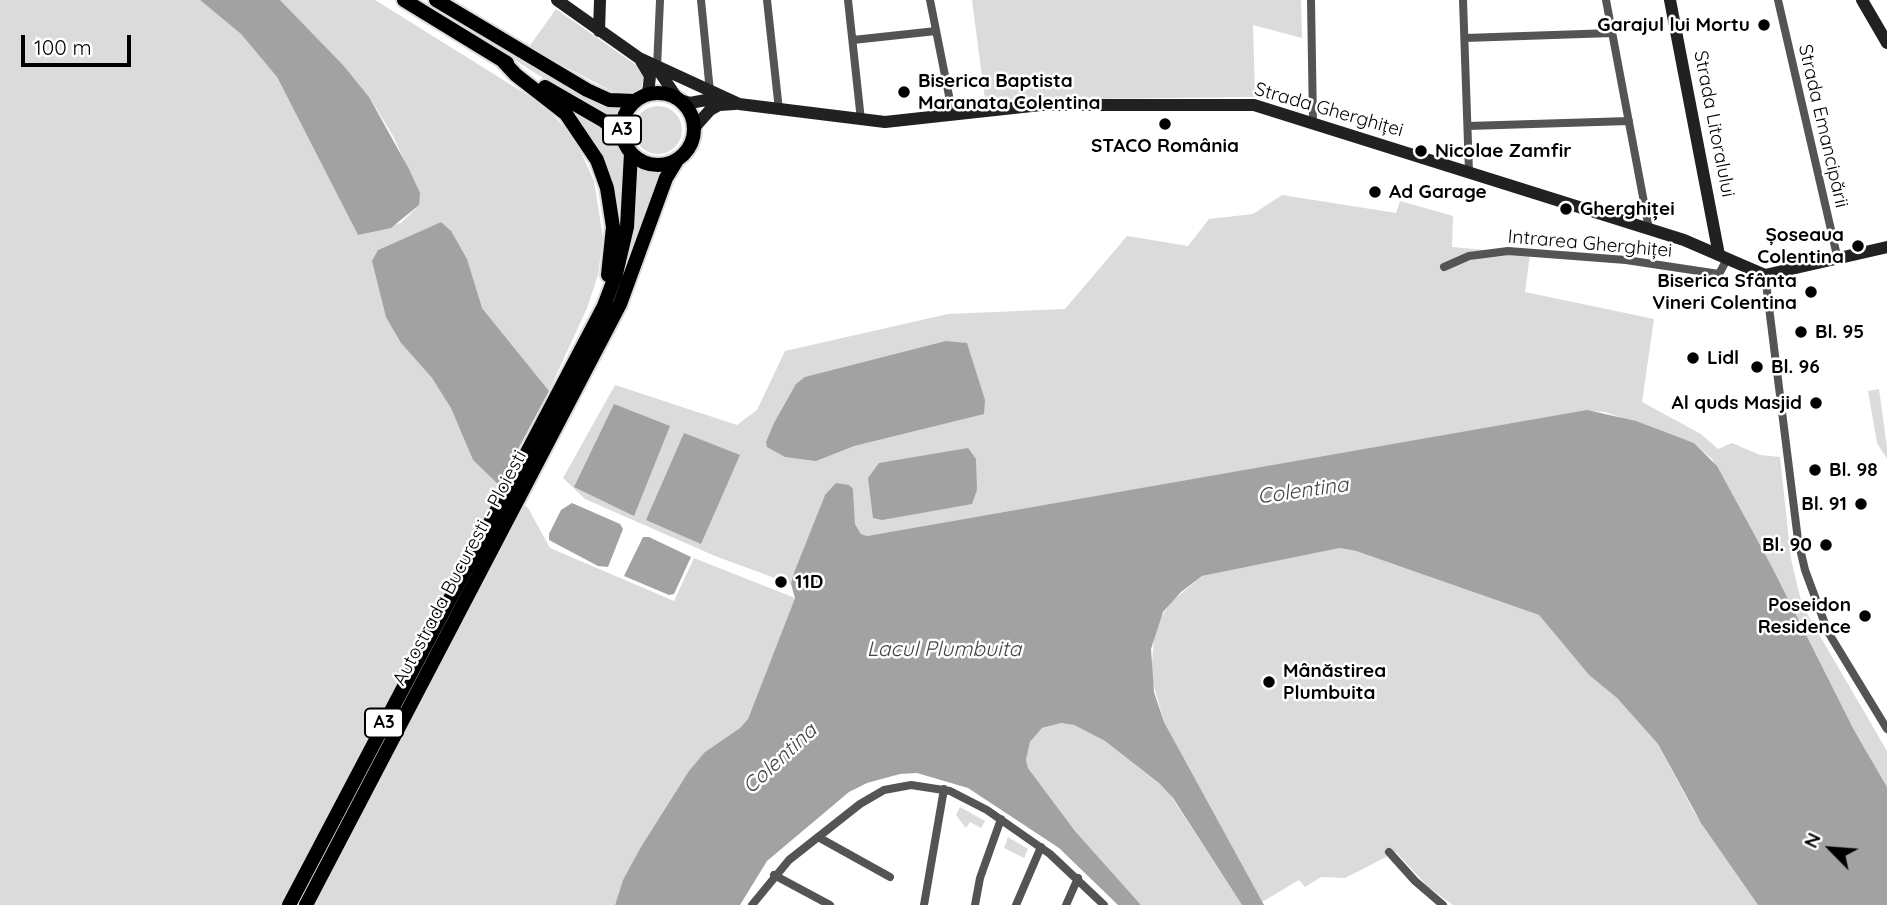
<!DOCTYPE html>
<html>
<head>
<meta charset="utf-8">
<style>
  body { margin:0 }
  #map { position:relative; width:1887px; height:905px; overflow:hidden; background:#fff; font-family:Quicksand,sans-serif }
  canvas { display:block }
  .north { position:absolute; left:1796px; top:814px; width:70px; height:70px; -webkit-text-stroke:5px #fff; paint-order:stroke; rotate:295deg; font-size:19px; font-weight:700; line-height:28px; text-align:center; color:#000 }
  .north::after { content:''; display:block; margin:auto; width:24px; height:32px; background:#000; clip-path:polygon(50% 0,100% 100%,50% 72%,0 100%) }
  .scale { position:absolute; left:21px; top:35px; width:110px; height:32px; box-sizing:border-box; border:4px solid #000; border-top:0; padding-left:9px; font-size:21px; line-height:24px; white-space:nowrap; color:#000; -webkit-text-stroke:5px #fff; paint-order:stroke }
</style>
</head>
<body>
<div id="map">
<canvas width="1887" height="905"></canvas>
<div class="north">N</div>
<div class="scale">100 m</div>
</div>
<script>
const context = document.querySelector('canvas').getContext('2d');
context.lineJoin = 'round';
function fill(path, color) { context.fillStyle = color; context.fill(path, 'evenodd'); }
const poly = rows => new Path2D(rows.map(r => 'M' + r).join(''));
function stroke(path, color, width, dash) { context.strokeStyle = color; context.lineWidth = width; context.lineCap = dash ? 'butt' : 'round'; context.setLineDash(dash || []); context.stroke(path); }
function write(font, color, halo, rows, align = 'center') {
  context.font = font + ' Quicksand,sans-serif'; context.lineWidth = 5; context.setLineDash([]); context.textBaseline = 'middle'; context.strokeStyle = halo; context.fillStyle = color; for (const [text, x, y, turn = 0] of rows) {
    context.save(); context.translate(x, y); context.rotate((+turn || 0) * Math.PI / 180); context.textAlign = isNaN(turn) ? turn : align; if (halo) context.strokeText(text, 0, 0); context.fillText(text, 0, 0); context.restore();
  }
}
fill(poly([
  [0,0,200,0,241,34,277,77,358,235,401,223,419,205,414,182,393,136,369,97,344,66,280,0,375,0,529,96,553,115,575,139,594,181,603,238,598,275,587,308,549,391,482,308,441,222,378,250,401,343,432,378,452,408,473,460,528,508,550,548,674,601,694,558,795,598,748,719,740,728,705,752,623,880,615,905,0,905],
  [972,0,1301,0,1302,38,1253,25,1255,97,985,100],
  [556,9,639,67,645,76,640,91,630,94,611,91,529,47],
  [499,46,535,67,623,107,616,125,498,49],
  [563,106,602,124,616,138,625,159,622,234,615,207],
  '634 130a24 24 0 1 1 48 0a24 24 0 1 1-48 0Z',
  [636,168,660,174,631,263,601,330],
  [1282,195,1396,213,1400,201,1453,216,1452,247,1530,254,1525,292,1654,319,1642,402,1701,434,1718,449,1732,443,1760,455,1780,457,1791,559,1802,605,1887,751,1887,787,1854,730,1772,567,1712,459,1694,443,1605,412,1586,411,867,536,861,534,855,524,853,489,825,495,791,584,715,556,585,499,563,478,615,385,737,425,757,410,785,351,948,314,1065,309,1127,236,1188,246,1209,219,1253,214],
  [1879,389,1887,447,1887,459,1877,443,1868,391],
  [1340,548,1356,551,1539,615,1589,675,1617,698,1658,744,1694,812,1758,905,1453,905,1428,887,1396,852,1345,878,1321,877,1305,887,1299,880,1262,902,1164,722,1151,676,1154,637,1158,622,1171,602,1202,576],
  [1061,723,1074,725,1105,741,1167,790,1242,905,1141,905,1075,831,1028,768,1026,760,1030,742,1042,728],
  [960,807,985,821,981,828,970,822,966,828,956,815],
  [1008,837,1028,849,1024,858,1004,848]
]), '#dbdbdb');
fill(poly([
  [200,0,280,0,344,66,369,97,409,169,420,193,419,205,391,228,358,235,277,77,241,34],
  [441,222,451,231,467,259,482,308,549,391,499,485,473,460,451,408,432,378,401,343,386,317,372,261,378,250],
  [946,341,967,343,985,400,984,414,854,446,816,461,785,457,767,447,766,442,774,423,796,384,805,377],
  [614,404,670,426,634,516,574,487],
  [1587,410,1636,421,1694,443,1717,466,1772,567,1854,730,1887,787,1887,905,1758,905,1701,823,1658,744,1617,698,1589,675,1539,615,1356,551,1340,548,1202,576,1181,592,1163,612,1151,649,1154,692,1164,722,1264,905,1242,905,1173,798,1160,784,1105,741,1074,725,1061,723,1042,728,1030,742,1026,760,1028,768,1075,831,1141,905,1118,905,1059,848,968,788,917,773,900,774,867,783,849,792,767,861,740,905,615,905,623,880,641,847,689,771,705,752,740,728,748,719,795,598,791,584,794,573,825,495,836,483,849,485,853,489,855,524,861,534,867,536],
  [684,433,740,455,701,544,646,520],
  [968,448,976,459,977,490,972,504,882,520,873,518,868,478,879,463],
  [572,503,620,524,623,529,608,567,598,566,549,540,549,534,561,510],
  [643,537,649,537,691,557,674,594,669,595,624,576]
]), '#a2a2a2');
const highway = poly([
  [404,0,507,63],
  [436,0,587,90,609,100,635,101],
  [502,60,516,75,566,114,597,160,607,188,613,227,608,275],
  [545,87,604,121,623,138],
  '622 129a36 36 0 1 1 72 0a36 36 0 1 1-72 0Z',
  [289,905,604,306,616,274,627,227,631,153],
  [306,905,620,304,666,178,677,160]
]);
stroke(highway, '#dbdbdb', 18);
stroke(poly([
  [701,0,710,92],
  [767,0,779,110],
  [848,0,861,120],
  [930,0,953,116],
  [1311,0,1313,123],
  [1463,0,1469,172],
  [1606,0,1649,229],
  [1778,0,1838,260],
  [1465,38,1612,33],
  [853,40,936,31],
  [657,68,660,0],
  [1468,126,1629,121],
  [1444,267,1469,256,1508,251,1626,260,1719,274,1727,259],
  [1765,275,1798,540,1805,570,1828,632,1887,729],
  [818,837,890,877],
  [1389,852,1415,881,1443,905],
  [774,875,830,905],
  [752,905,789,860,860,804,884,790,911,785,950,791,987,810,1050,854,1104,905],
  [924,905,944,789],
  [975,905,980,878,1001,819],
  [1016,905,1041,847],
  [1066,905,1078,878]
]), '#545454', 8);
stroke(poly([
  [557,0,639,58,739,104,885,122,1041,105,1254,105,1684,240,1765,275,1887,247],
  [1670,0,1719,255],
  [1862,0,1887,43],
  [599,31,600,0],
  [641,61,650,76,648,94],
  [657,68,677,98],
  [680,100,690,103,722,97],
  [694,128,710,110,719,105,735,104]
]), '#212121', 12);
stroke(highway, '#000', 14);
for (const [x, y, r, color] of [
  [1764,25,7,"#000"],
  [904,92,7,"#000"],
  [1165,124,7,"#000"],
  [1421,151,7,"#000"],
  [1375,192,7,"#000"],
  [1566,209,7,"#000"],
  [1858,246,7,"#000"],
  [1811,292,7,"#000"],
  [1801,332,7,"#000"],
  [1693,358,7,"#000"],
  [1757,367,7,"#000"],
  [1816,403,7,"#000"],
  [1815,470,7,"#000"],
  [1861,504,7,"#000"],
  [1826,545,7,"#000"],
  [781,582,7,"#000"],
  [1865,616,7,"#000"],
  [1269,682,7,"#000"]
]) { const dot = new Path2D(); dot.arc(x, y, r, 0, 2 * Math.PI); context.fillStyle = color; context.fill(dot); stroke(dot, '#fff', 2.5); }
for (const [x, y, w] of [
  [622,130,38],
  [384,723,38]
]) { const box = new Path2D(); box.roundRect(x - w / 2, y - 14.5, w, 29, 5); context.fillStyle = '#fff'; context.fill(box); stroke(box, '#000', 2); }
write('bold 18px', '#000', null, [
  ["A3",622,130],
  ["A3",384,723]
]);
write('bold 19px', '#000', '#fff', [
  ["Garajul lui Mortu",1750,25,"right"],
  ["Biserica Baptista",918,81],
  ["Maranata Colentina",918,103],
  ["STACO România",1165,146,"center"],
  ["Nicolae Zamfir",1435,151],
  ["Ad Garage",1389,192],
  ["Gherghiței",1580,209],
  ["Șoseaua",1844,235,"right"],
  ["Colentina",1844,257,"right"],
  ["Biserica Sfânta",1797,281,"right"],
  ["Vineri Colentina",1797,303,"right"],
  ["Bl. 95",1815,332],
  ["Lidl",1707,358],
  ["Bl. 96",1771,367],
  ["Al quds Masjid",1802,403,"right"],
  ["Bl. 98",1829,470],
  ["Bl. 91",1847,504,"right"],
  ["Bl. 90",1812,545,"right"],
  ["11D",795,582],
  ["Poseidon",1851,605,"right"],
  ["Residence",1851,627,"right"],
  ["Mânăstirea",1283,671],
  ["Plumbuita",1283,693]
], 'left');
write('19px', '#000', '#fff', [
  ["Strada Gherghiței",1329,110,16],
  ["Strada Litoralului",1714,124,79],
  ["Strada Emancipării",1823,126,77],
  ["Intrarea Gherghiței",1590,244,5],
  ["Autostrada Bucuresti - Ploiesti",460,568,-62]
]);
write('italic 21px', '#434343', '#fff', [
  ["Colentina",1303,491,-8],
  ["Lacul Plumbuita",944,650],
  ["Colentina",780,759,-43]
]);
</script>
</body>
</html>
